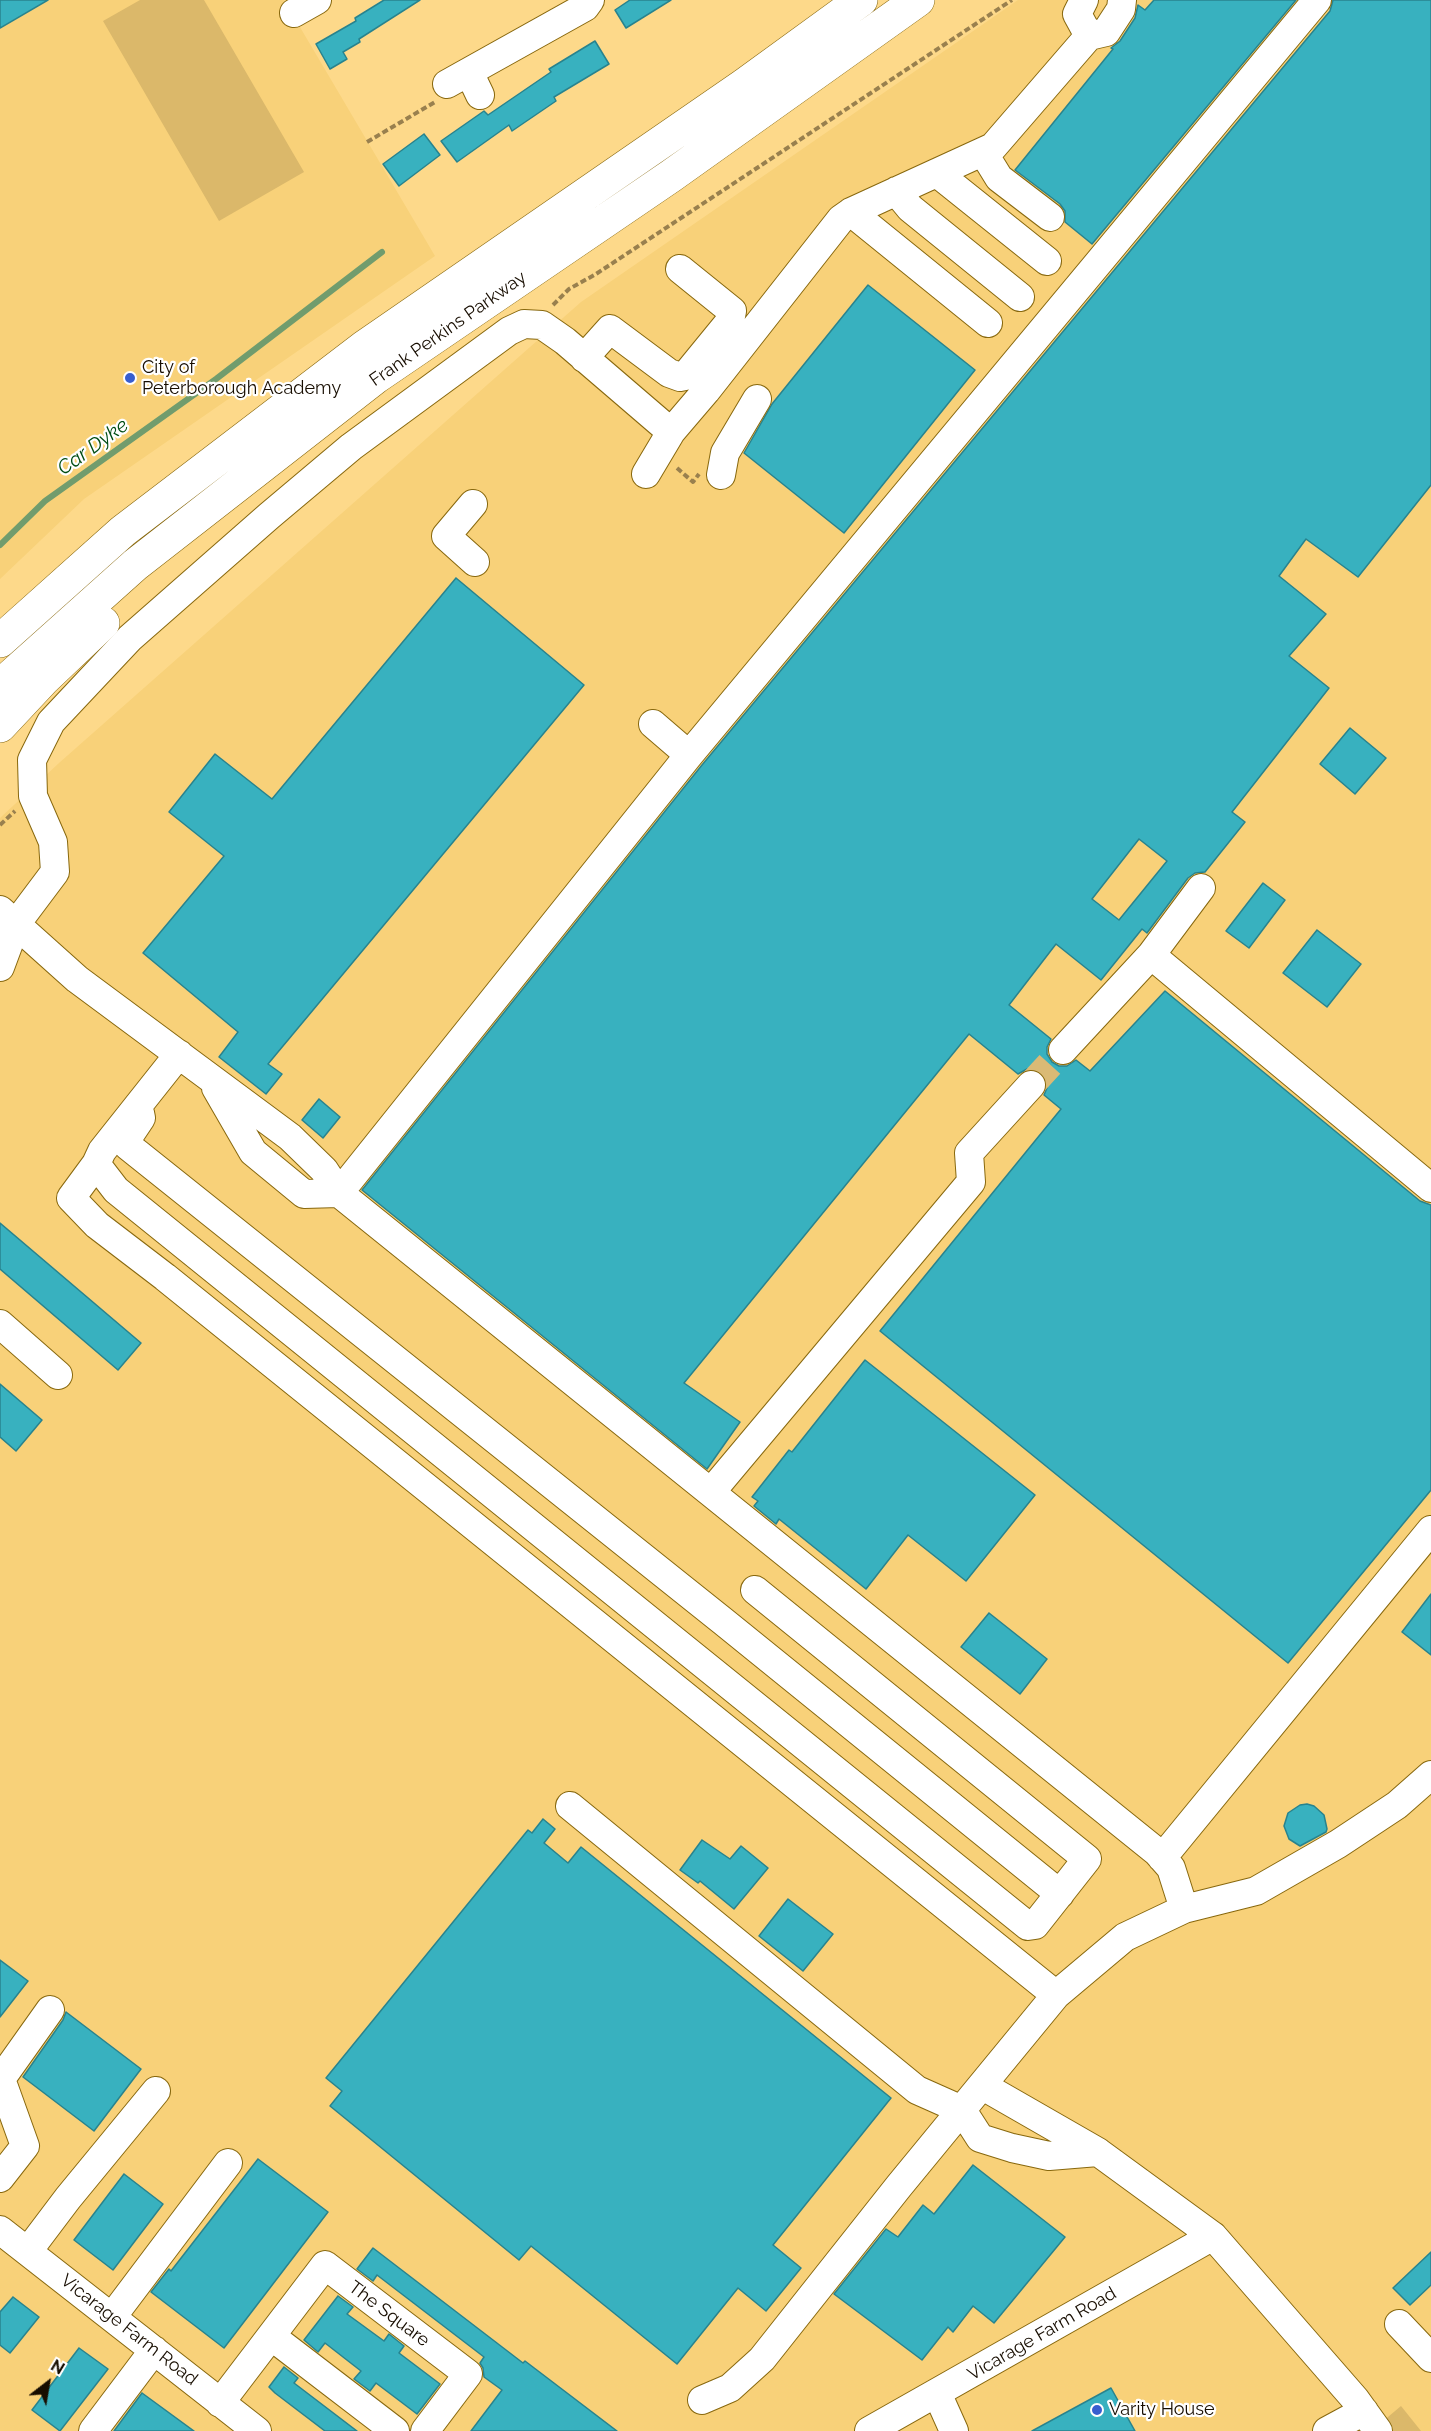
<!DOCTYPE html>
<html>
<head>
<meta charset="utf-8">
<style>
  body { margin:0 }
  #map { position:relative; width:1431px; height:2431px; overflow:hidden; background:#fdd98a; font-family:Raleway,sans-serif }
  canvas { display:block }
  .north { position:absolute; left:18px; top:2353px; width:60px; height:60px; -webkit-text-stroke:4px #fff; paint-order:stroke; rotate:31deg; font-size:16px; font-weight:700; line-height:24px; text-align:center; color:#170d00 }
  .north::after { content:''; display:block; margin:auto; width:21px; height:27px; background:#170d00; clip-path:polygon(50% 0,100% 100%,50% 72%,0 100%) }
</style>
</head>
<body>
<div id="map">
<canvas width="1431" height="2431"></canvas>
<div class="north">N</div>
</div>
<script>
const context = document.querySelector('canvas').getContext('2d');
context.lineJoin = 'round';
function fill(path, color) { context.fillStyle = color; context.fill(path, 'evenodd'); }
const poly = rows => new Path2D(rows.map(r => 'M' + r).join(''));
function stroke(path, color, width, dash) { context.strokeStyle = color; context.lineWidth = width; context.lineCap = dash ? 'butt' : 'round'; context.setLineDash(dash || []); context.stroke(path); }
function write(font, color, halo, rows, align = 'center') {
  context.font = font + ' Raleway,sans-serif'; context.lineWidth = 4.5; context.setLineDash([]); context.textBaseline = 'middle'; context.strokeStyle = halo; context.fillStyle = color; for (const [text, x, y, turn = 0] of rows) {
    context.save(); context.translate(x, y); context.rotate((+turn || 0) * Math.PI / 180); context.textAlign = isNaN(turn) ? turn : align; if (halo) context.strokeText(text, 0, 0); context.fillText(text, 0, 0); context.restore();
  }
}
fill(poly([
  [0,0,284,0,435,256,84,499,0,579],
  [1018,0,1431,0,1431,2431,0,2431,0,818,59,763,581,302]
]), '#f8d179');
fill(poly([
  [140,0,204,0,304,172,219,221,103,21],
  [1401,2406,1421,2431,1388,2431,1382,2422]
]), '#dbb86a');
stroke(poly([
  [0,545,45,501,216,379,382,252]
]), '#719c6d', 6);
const building = poly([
  [0,0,48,0,0,28,0,0],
  [384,0,420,0,359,39,360,42,343,52,347,59,330,69,316,44,356,21,355,18,384,0],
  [630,0,671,0,626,28,615,10,630,0],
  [1154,0,1296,0,1092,244,1065,222,1065,211,1060,204,1015,170,1113,49,1111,48,1120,41,1135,18,1138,5,1145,10,1154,0],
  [1333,0,1431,0,1431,485,1358,577,1306,539,1279,576,1326,614,1289,656,1329,688,1232,812,1245,822,1205,872,1195,873,1188,878,1147,933,1142,929,1101,980,1056,944,1009,1005,1051,1039,1047,1047,1047,1054,1052,1062,1059,1066,1067,1066,1076,1060,1090,1071,1165,991,1420,1201,1431,1205,1431,1490,1288,1663,880,1331,1061,1109,1044,1095,1047,1088,1047,1081,1042,1072,1035,1069,1027,1069,1018,1074,969,1034,684,1383,740,1422,707,1469,362,1190,702,765,1330,11,1333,0],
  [1139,839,1167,861,1119,920,1092,899,1139,839],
  [595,41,609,64,554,97,556,101,512,131,509,125,457,162,441,141,484,111,488,115,551,72,549,69,595,41],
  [424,134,440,155,399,186,383,164,424,134],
  [868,285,975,370,844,533,744,453,772,404,868,285],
  [456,578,584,685,268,1064,282,1074,266,1094,219,1057,238,1032,143,953,224,856,169,812,215,754,272,799,456,578],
  [1350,728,1386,758,1355,794,1320,764,1350,728],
  [1263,883,1285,900,1249,948,1226,931,1263,883],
  [1317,930,1361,964,1327,1007,1283,973,1317,930],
  [319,1099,340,1117,323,1138,302,1120,319,1099],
  [0,1223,141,1343,118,1370,0,1269,0,1223],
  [865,1360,1035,1495,966,1581,908,1535,866,1589,779,1519,776,1524,754,1506,758,1501,752,1497,789,1450,792,1452,865,1360],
  [0,1384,42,1420,16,1451,0,1437,0,1384],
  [1431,1594,1431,1655,1402,1632,1431,1594],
  [989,1613,1047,1659,1020,1694,961,1647,989,1613],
  [1307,1804,1314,1806,1324,1815,1327,1829,1326,1832,1300,1846,1289,1839,1284,1826,1288,1813,1300,1805,1307,1804],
  [543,1819,555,1829,544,1843,568,1863,581,1847,891,2098,773,2245,801,2268,766,2311,738,2288,677,2364,531,2246,519,2260,330,2106,342,2091,326,2078,528,1830,532,1833,543,1819],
  [702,1840,730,1859,741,1846,768,1868,734,1909,700,1881,698,1883,680,1870,702,1840],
  [788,1899,833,1934,803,1971,759,1936,788,1899],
  [0,1960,28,1981,0,2017,0,1960],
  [66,2012,141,2069,94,2131,23,2077,63,2020,66,2012],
  [258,2159,328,2212,224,2348,151,2292,169,2269,171,2271,258,2159],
  [973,2165,1065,2237,994,2323,973,2306,953,2332,948,2327,922,2360,834,2294,886,2229,898,2237,923,2205,934,2214,973,2165],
  [124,2174,163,2204,113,2270,74,2240,124,2174],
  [373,2248,523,2363,525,2361,617,2431,471,2431,502,2390,484,2377,483,2368,480,2363,484,2357,377,2275,373,2281,357,2269,373,2248],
  [1431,2252,1431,2285,1410,2305,1393,2288,1431,2252],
  [338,2296,353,2307,347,2314,384,2341,389,2334,404,2346,399,2353,440,2384,417,2414,376,2383,370,2391,354,2379,361,2371,325,2343,318,2352,304,2340,338,2296],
  [13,2297,39,2317,10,2353,0,2345,0,2312,13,2297],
  [79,2348,108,2369,60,2431,32,2410,79,2348],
  [284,2367,298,2378,294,2383,357,2431,325,2431,275,2393,269,2387,284,2367],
  [1111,2388,1135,2431,1032,2431,1111,2388],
  [142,2393,194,2431,114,2431,142,2393]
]);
fill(building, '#38b1bf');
stroke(building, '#28838e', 1.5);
stroke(poly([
  [1031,1085,1063,1050]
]), '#daba75', 28, [28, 14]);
const minor = poly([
  [1084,0,1077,14,1089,36],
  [294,13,317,0],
  [469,72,480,95],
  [447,84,585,7,590,0],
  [983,152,999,178,1050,217],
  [937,173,1047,261],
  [896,191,910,208,1020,297],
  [851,212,988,323],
  [584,358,610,329,669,373,680,377,685,376,730,321,732,311,680,269],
  [646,474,671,432],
  [721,475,725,453,757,399],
  [473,504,446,536,475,562],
  [653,724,689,755],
  [0,910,77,979,290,1137,324,1170,339,1193,1157,1852,1171,1868,1184,1909,1125,1937,1056,1995,899,2186,762,2359,730,2388,702,2400],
  [1151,955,1431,1188],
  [0,967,16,924,55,872,53,842,33,796,32,760,51,722,130,638,269,516,351,447,509,331,524,324,542,325,565,341,671,432,706,391,841,219,851,212,993,147,1089,36,1106,32,1121,9,1122,0],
  [1063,1050,1151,955,1201,888],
  [179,1054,102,1151,96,1164,116,1190,1028,1926,1035,1925,1087,1859,755,1590],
  [216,1088,253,1152,304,1194,339,1193],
  [140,1113,141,1118,129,1136,128,1146,724,1622,1060,1894],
  [96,1164,71,1198,97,1225,165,1277,1056,1995],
  [339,1193,689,755,1317,0],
  [0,1324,58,1375],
  [711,1492,971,1182,969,1153,1031,1085],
  [570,1806,917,2090,962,2110,980,2138,1012,2148,1049,2156,1098,2152],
  [1162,1858,1431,1530],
  [1184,1909,1256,1891,1338,1844,1397,1805,1431,1775],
  [983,2086,1098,2152,1213,2236,1355,2399,1378,2431],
  [0,2178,25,2146,1,2079,50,2010],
  [0,2230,257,2431],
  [28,2251,68,2198,156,2091],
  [112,2317,228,2163],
  [1399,2324,1431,2358],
  [271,2336,325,2265,468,2374,425,2431],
  [937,2393,954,2431],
  [220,2403,271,2336,395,2431],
  [93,2431,154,2350],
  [869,2431,1213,2236],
  [1327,2431,1364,2411]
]);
const highway = poly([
  [0,641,123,531,364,347,744,85,861,0],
  [0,686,135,565,376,377,671,176,918,0],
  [0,726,44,679,103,623]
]);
stroke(minor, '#88680e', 30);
stroke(highway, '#88680e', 34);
stroke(poly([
  [367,142,435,102],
  [553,305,569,289,596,274,1012,0],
  [677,468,693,482,699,474],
  [0,825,15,811]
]), '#99804e', 4, [6, 3]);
stroke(minor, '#fff', 28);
stroke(highway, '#fff', 33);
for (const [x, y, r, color] of [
  [130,378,6,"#385ecf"],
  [1097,2410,6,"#385ecf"]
]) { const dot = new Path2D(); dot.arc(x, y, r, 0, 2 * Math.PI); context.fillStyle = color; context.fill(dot); stroke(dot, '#fff', 2); }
write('18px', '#170d00', '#fff', [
  ["Frank Perkins Parkway",448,329,-35],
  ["The Square",389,2314,37],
  ["Vicarage Farm Road",129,2330,38],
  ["Vicarage Farm Road",1042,2334,-30]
]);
write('18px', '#170d00', '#fff', [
  ["City of",142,368],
  ["Peterborough Academy",142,389],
  ["Varity House",1109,2410]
], 'left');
write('italic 20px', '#004d14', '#fff', [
  ["Car Dyke",93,447,-36]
]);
</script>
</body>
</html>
